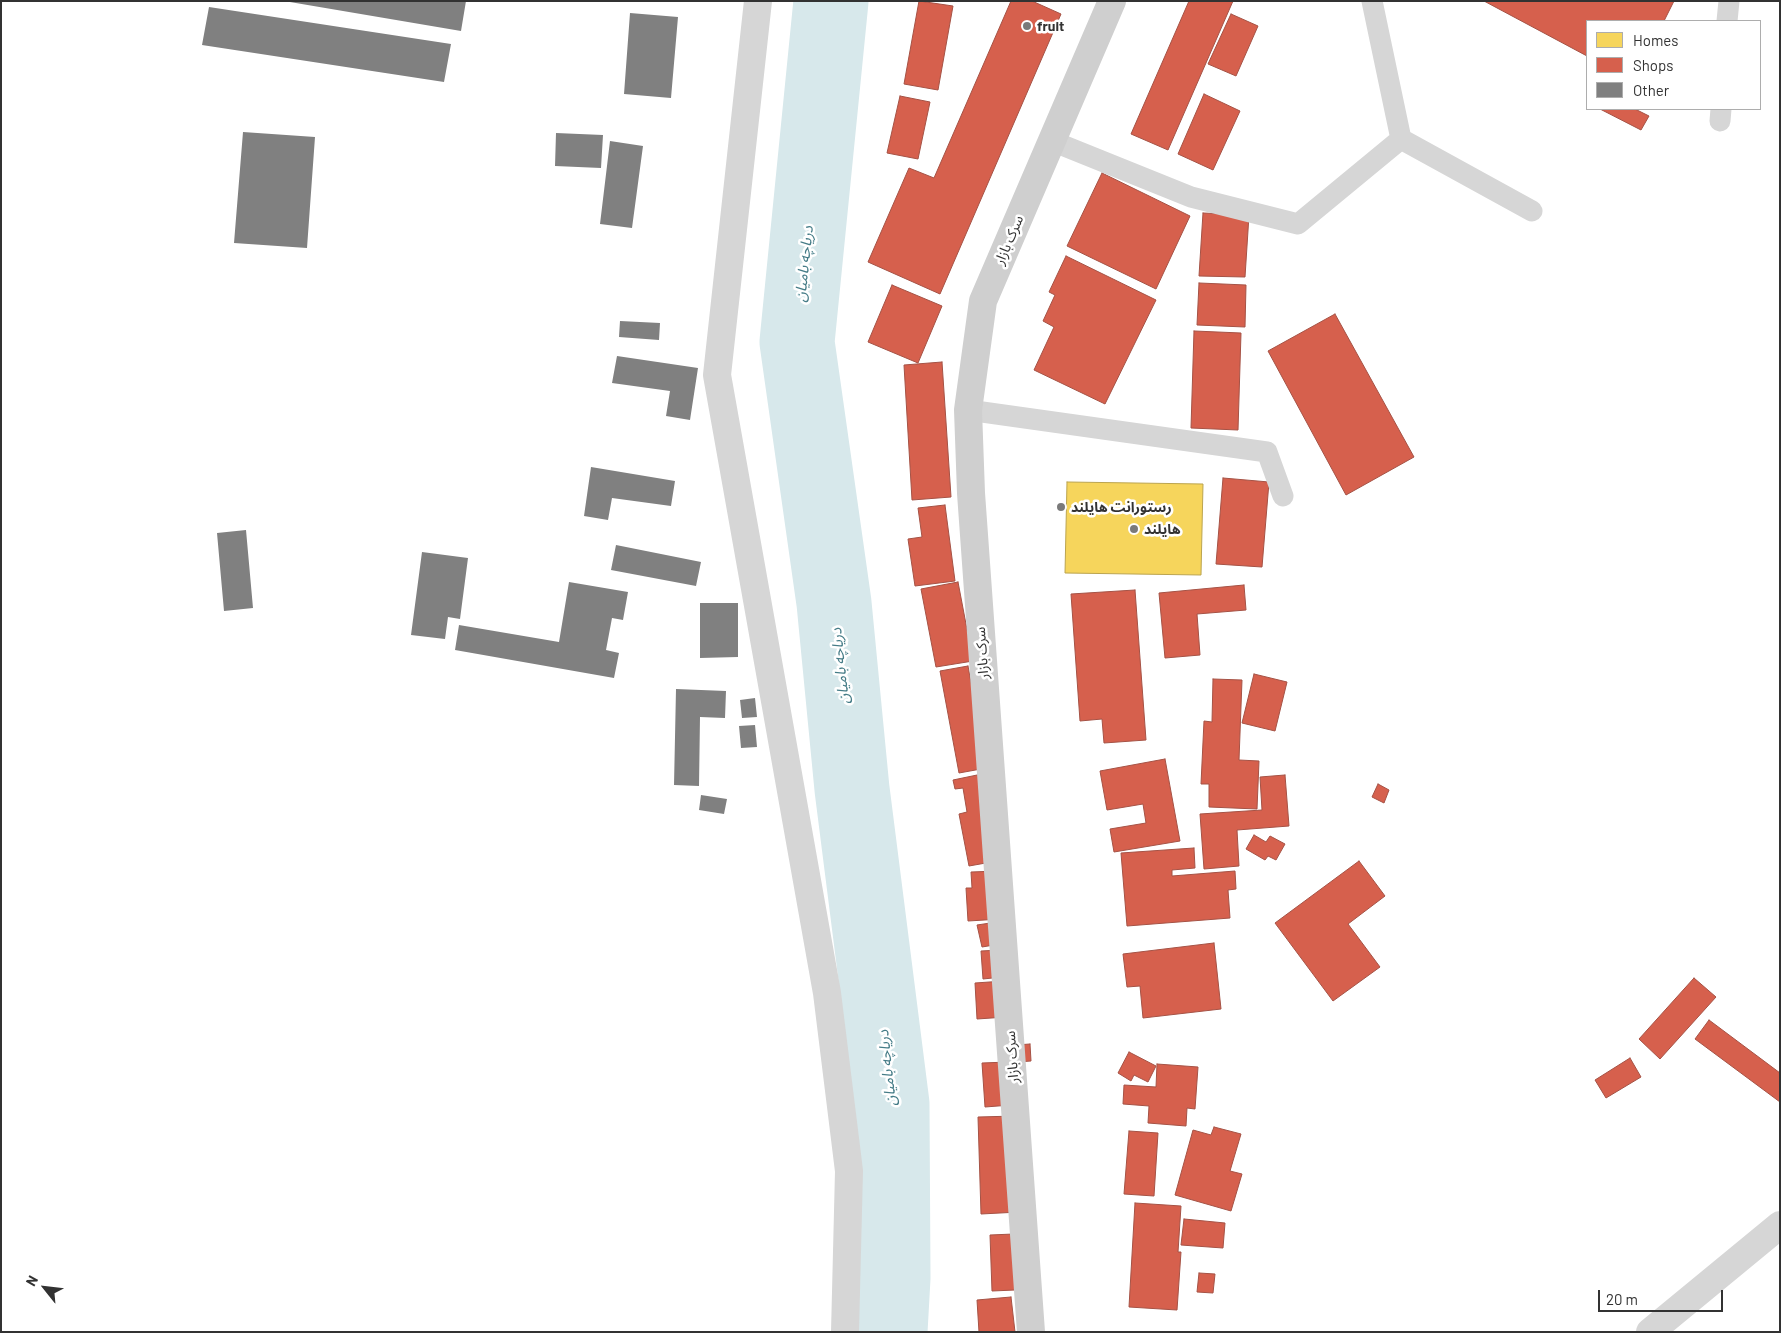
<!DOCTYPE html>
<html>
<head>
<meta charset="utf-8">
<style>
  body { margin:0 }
  #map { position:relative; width:1781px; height:1333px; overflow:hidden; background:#fff; font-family:Barlow,sans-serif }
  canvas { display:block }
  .frame { position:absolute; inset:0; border:2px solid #323232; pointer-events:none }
  .legend { position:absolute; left:1586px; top:20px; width:175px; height:90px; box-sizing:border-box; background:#fff; border:1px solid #adadad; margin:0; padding:6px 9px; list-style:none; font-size:15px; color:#323232 }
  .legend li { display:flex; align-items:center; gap:10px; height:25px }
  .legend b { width:25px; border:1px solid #adadad }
  .north { position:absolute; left:20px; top:1263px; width:50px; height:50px; -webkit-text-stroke:4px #fff; paint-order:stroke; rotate:299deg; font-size:14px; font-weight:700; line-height:20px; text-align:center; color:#323232 }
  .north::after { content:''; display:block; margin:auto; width:18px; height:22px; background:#323232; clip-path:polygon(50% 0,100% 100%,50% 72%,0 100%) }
  .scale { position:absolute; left:1598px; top:1290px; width:125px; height:22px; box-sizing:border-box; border:2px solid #323232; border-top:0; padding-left:6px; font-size:15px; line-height:18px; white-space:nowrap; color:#323232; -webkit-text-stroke:4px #fff; paint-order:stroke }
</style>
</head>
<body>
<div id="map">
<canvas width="1781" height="1333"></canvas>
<div class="frame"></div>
<ul class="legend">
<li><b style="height:14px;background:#f6d55c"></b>Homes</li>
<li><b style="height:14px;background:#d6604d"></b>Shops</li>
<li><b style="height:14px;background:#808080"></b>Other</li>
</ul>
<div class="north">N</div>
<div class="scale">20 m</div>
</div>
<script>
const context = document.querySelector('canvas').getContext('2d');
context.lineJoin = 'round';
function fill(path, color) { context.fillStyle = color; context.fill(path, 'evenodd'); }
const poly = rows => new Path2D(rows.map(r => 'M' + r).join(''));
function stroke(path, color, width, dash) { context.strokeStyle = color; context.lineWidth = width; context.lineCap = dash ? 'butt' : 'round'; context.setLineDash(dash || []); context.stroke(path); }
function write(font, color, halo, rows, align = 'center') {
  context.font = font + ' Barlow,"Noto Sans Arabic",sans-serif'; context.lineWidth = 5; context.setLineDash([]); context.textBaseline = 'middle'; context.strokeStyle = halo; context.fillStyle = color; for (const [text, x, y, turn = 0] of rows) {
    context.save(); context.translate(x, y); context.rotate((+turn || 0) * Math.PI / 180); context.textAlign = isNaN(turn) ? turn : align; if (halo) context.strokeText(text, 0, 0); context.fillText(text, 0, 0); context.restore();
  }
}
const homes = poly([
  [1067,482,1203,484,1201,575,1065,573,1067,482]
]);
fill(homes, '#f6d55c');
stroke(homes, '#bba44f', 1);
const shops = poly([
  [919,1,953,6,938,90,904,84,919,1],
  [1011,1,1032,1,1061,14,940,294,868,262,909,168,934,178,1011,1],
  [1189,1,1233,1,1168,150,1131,134,1189,1],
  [1484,1,1674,1,1664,21,1587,21,1587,56,1484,1],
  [1231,14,1258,26,1236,76,1208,64,1231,14],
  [1204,94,1240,111,1213,170,1178,154,1204,94],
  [900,96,930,102,918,159,887,153,900,96],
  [1600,109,1635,109,1649,116,1641,130,1600,109],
  [1102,173,1190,216,1156,289,1067,246,1102,173],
  [1203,213,1249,215,1245,277,1199,276,1203,213],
  [1066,256,1156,300,1105,404,1034,370,1054,327,1043,321,1055,295,1049,292,1066,256],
  [1199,283,1246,285,1245,327,1197,325,1199,283],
  [892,285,942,306,918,363,868,342,892,285],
  [1335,314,1414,457,1346,495,1268,351,1335,314],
  [1194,331,1241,333,1238,430,1191,428,1194,331],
  [942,362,951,497,912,500,904,365,942,362],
  [1223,478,1269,482,1262,567,1216,564,1223,478],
  [945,505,955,581,915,586,908,539,922,537,918,508,945,505],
  [958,582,973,661,936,667,921,589,958,582],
  [1244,585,1246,610,1197,614,1200,655,1165,658,1159,593,1244,585],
  [1135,590,1146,740,1104,743,1102,719,1080,721,1071,594,1135,590],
  [968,666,981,737,981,769,959,773,940,671,968,666],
  [1254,674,1287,682,1275,731,1242,723,1254,674],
  [1213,679,1242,680,1239,760,1259,761,1257,809,1209,807,1209,784,1201,784,1204,721,1212,722,1213,679],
  [1165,759,1180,841,1114,852,1110,829,1146,823,1143,804,1107,810,1100,771,1165,759],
  [982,774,997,861,969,866,959,814,967,812,963,788,955,789,953,780,982,774],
  [1285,775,1289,826,1237,830,1239,866,1204,869,1200,814,1262,810,1260,777,1285,775],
  [1378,784,1389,790,1384,803,1372,797,1378,784],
  [1254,835,1266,842,1270,836,1285,844,1276,860,1268,856,1265,860,1246,849,1254,835],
  [1194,848,1195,868,1172,870,1172,876,1235,871,1236,889,1228,890,1230,918,1127,926,1121,853,1194,848],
  [1359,861,1385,896,1348,924,1380,967,1333,1001,1275,923,1359,861],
  [998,871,1001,919,968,921,966,888,972,888,971,872,998,871],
  [997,922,1000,944,982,947,977,925,997,922],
  [1214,943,1221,1009,1143,1018,1140,986,1127,987,1123,954,1214,943],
  [1000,950,1002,977,983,979,981,951,1000,950],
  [1694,978,1716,997,1660,1059,1639,1039,1694,978],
  [1004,981,1006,1017,977,1019,975,983,1004,981],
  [1709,1020,1780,1073,1780,1102,1695,1039,1709,1020],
  [1030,1044,1031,1061,1017,1062,1016,1045,1030,1044],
  [1129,1052,1156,1066,1148,1082,1134,1075,1131,1081,1118,1073,1129,1052],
  [1630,1058,1641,1077,1606,1098,1595,1080,1630,1058],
  [1008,1062,1011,1105,985,1107,982,1063,1008,1062],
  [1157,1064,1198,1067,1195,1109,1187,1108,1186,1126,1148,1123,1149,1106,1123,1104,1124,1085,1156,1087,1157,1064],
  [1016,1116,1019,1212,981,1214,978,1117,1016,1116],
  [1214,1127,1241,1134,1230,1171,1242,1174,1231,1211,1175,1195,1193,1130,1211,1135,1214,1127],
  [1129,1131,1158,1133,1154,1196,1124,1194,1129,1131],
  [1135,1203,1181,1206,1178,1252,1181,1252,1177,1310,1129,1307,1135,1203],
  [1184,1219,1225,1223,1223,1248,1181,1245,1184,1219],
  [1014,1234,1015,1290,992,1291,990,1235,1014,1234],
  [1199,1273,1215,1274,1213,1293,1197,1292,1199,1273],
  [1011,1297,1015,1332,979,1332,977,1300,1011,1297]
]);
fill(shops, '#d6604d');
stroke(shops, '#a55245', 1);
stroke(poly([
  [831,1,797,342,834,603,852,789,892,1104,893,1278,890,1332]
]), '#d7e8eb', 75);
fill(poly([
  [284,1,466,1,461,31],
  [209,7,451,44,444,82,202,45],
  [630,13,678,17,671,98,624,94],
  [243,132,315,137,307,248,234,243],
  [556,133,603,135,601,168,555,166],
  [610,141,643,146,632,228,600,224],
  [620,321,660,323,659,340,619,337],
  [617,356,698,368,690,420,666,416,670,391,612,383],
  [591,467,675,481,671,506,612,498,608,520,584,516],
  [246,530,253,608,224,611,217,533],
  [616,545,701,562,696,586,611,570],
  [422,552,468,558,460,619,448,617,445,639,411,635],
  [569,582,628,592,623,620,612,618,606,650,619,653,614,678,455,650,459,625,559,642],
  [700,603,738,603,738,657,700,658],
  [676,689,726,691,725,718,700,717,699,786,674,785],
  [755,698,757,717,742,718,740,700],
  [755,725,757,747,741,748,739,726],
  [701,795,727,799,724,814,699,810]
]), '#808080');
stroke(poly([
  [1372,1,1401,139,1532,211],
  [1727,21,1729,1],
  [1720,121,1721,109],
  [1052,141,1191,197,1298,224,1401,139],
  [968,410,1267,452,1283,496]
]), '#d6d6d6', 21);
stroke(poly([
  [758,1,717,375,827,993,849,1171,845,1332]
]), '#d6d6d6', 28);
stroke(poly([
  [1650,1332,1780,1225]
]), '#d6d6d6', 28);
stroke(poly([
  [1031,1332,971,493,968,410,983,301,1112,1]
]), '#cfcfcf', 28);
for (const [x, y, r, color] of [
  [1027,26,5,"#7a7a7a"],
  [1061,507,5,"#7a7a7a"],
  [1134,529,5,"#7a7a7a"]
]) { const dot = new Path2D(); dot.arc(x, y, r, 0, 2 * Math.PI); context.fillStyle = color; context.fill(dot); stroke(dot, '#fff', 2); }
write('bold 14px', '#323232', '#fff', [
  ["fruit",1037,26],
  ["رستورانت هایلند",1071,507],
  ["هایلند",1144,529]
], 'left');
write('14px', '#323232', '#fff', [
  ["سرک بازار",1009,240,-67],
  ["سرک بازار",982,653,-94],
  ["سرک بازار",1012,1057,-94]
]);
write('italic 15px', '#457c87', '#fff', [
  ["دریاچه بامیان",804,264,-84],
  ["دریاچه بامیان",840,666,-96],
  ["دریاچه بامیان",887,1068,-96]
]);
</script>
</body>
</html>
